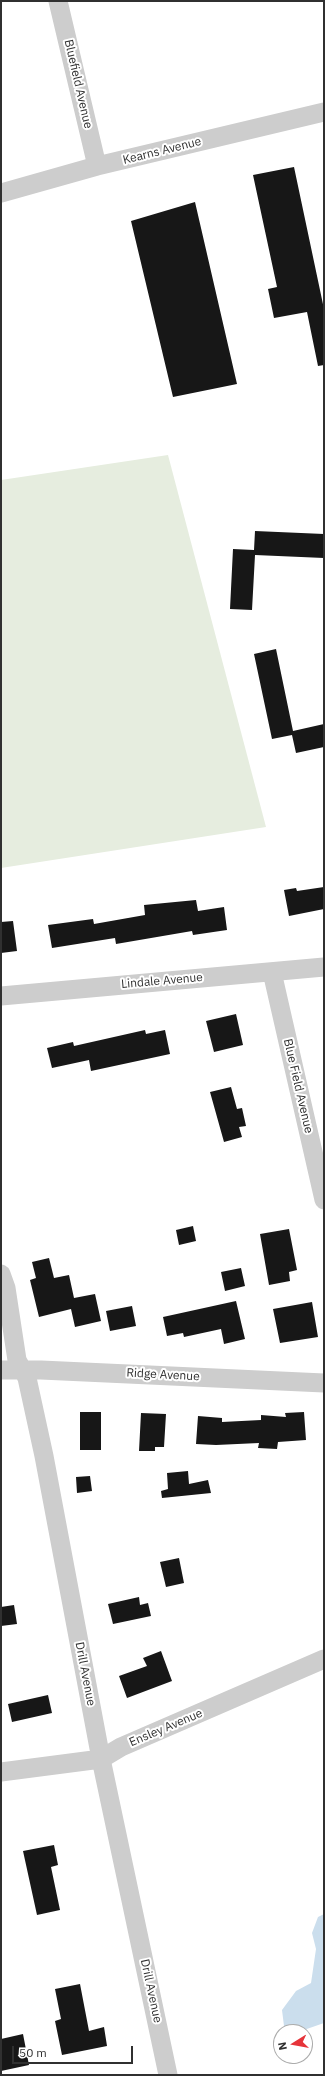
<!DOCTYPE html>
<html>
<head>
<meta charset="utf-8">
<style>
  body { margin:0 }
  #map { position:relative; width:325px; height:2076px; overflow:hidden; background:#fff; font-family:"IBM Plex Sans",sans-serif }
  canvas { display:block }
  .frame { position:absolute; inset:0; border:2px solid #303030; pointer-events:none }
  .north { position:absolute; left:273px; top:2024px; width:40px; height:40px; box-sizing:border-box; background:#fff; border:1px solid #acacac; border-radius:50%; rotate:259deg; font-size:11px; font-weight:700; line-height:16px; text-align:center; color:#303030 }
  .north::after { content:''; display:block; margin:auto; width:14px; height:18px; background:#e6343a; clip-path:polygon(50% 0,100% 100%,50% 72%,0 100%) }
  .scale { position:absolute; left:12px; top:2046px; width:121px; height:18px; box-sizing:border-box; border:2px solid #303030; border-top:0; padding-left:5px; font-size:12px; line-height:14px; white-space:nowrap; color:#303030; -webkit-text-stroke:3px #fff; paint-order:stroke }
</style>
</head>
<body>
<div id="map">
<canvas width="325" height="2076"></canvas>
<div class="frame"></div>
<div class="north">N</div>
<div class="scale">50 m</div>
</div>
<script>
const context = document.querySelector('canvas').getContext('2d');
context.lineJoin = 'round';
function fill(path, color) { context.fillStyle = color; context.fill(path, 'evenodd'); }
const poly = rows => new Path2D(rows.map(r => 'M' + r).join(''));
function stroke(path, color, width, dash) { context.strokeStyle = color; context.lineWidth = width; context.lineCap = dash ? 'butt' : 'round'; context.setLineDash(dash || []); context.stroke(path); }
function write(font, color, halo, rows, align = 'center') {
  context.font = font + ' "IBM Plex Sans",sans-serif'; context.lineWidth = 4; context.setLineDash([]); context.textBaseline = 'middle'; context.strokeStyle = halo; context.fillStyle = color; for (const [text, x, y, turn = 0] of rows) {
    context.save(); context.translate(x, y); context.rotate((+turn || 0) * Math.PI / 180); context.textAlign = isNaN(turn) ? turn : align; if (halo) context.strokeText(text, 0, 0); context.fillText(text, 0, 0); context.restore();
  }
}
fill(poly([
  [168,455,266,827,1,868,1,480]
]), '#e6eddf');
fill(poly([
  [324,1914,324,2023,301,2031,284,2026,282,2010,296,1991,311,1983,316,1949,312,1933,318,1917]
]), '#cbdeed');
fill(poly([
  [294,167,324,309,324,365,318,366,307,312,274,318,268,289,277,287,253,175],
  [195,202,237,384,173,397,131,221],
  [255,531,324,534,324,558,255,555,252,610,230,609,233,549,254,550],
  [276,649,293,731,324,724,324,747,296,753,292,735,272,739,254,654],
  [324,887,324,909,289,916,284,890,296,888,297,891],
  [196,900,198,911,224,907,227,930,193,935,192,931,116,944,115,938,52,948,48,925,93,919,94,924,145,915,144,905],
  [13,921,17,951,1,953,1,922],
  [236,1014,243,1045,214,1052,206,1021],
  [145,1030,146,1034,165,1030,170,1054,91,1071,89,1060,52,1068,47,1048,73,1042,74,1046],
  [231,1087,237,1109,242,1108,246,1126,239,1127,242,1137,224,1142,210,1092],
  [193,1226,196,1241,179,1245,176,1230],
  [289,1229,297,1270,289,1272,290,1281,269,1285,260,1234],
  [49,1258,54,1278,69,1275,74,1298,95,1294,101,1321,75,1327,71,1309,39,1317,30,1280,36,1278,32,1262],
  [241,1268,245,1286,225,1291,221,1272],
  [236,1301,245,1339,224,1344,221,1329,184,1337,183,1333,167,1336,163,1317],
  [312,1302,318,1337,280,1343,273,1309],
  [132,1306,136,1326,110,1331,106,1311],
  [80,1412,101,1412,101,1450,80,1450],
  [304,1412,306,1440,278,1442,277,1449,258,1448,259,1443,216,1445,196,1444,198,1416,222,1418,222,1422,261,1420,261,1415,286,1417,285,1413],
  [141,1413,166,1414,164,1447,155,1447,155,1451,139,1451],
  [188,1471,189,1484,208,1480,211,1493,162,1498,161,1491,168,1489,167,1473],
  [90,1476,92,1491,77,1493,76,1477],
  [179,1558,184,1583,166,1587,160,1562],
  [139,1597,140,1605,148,1603,151,1616,113,1624,108,1604],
  [14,1605,17,1624,1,1626,1,1607],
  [161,1651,172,1681,127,1698,119,1676,147,1666,143,1658],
  [48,1695,52,1713,12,1722,8,1704],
  [54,1845,58,1865,51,1867,60,1910,37,1915,23,1851],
  [80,1984,89,2031,104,2027,107,2046,62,2055,55,2021,61,2019,55,1989],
  [23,2034,29,2065,1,2071,1,2039]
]), '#171717');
stroke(poly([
  [58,1,97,166],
  [1,193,97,166,324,112],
  [272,972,324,1200],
  [1,996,324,967],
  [1,1274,6,1288,17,1360,27,1378,44,1456,101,1759,168,2075],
  [1,1370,41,1370,324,1383],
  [1,1772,101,1759,121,1747,324,1659]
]), '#cdcdcd', 19);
write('12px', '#303030', '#fff', [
  ["Bluefield Avenue",78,84,77],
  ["Kearns Avenue",162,151,-14],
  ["Lindale Avenue",162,981,-5],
  ["Blue Field Avenue",298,1086,77],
  ["Ridge Avenue",163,1375,3],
  ["Drill Avenue",85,1674,79],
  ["Ensley Avenue",166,1728,-23],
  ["Drill Avenue",151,1991,78]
]);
</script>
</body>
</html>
